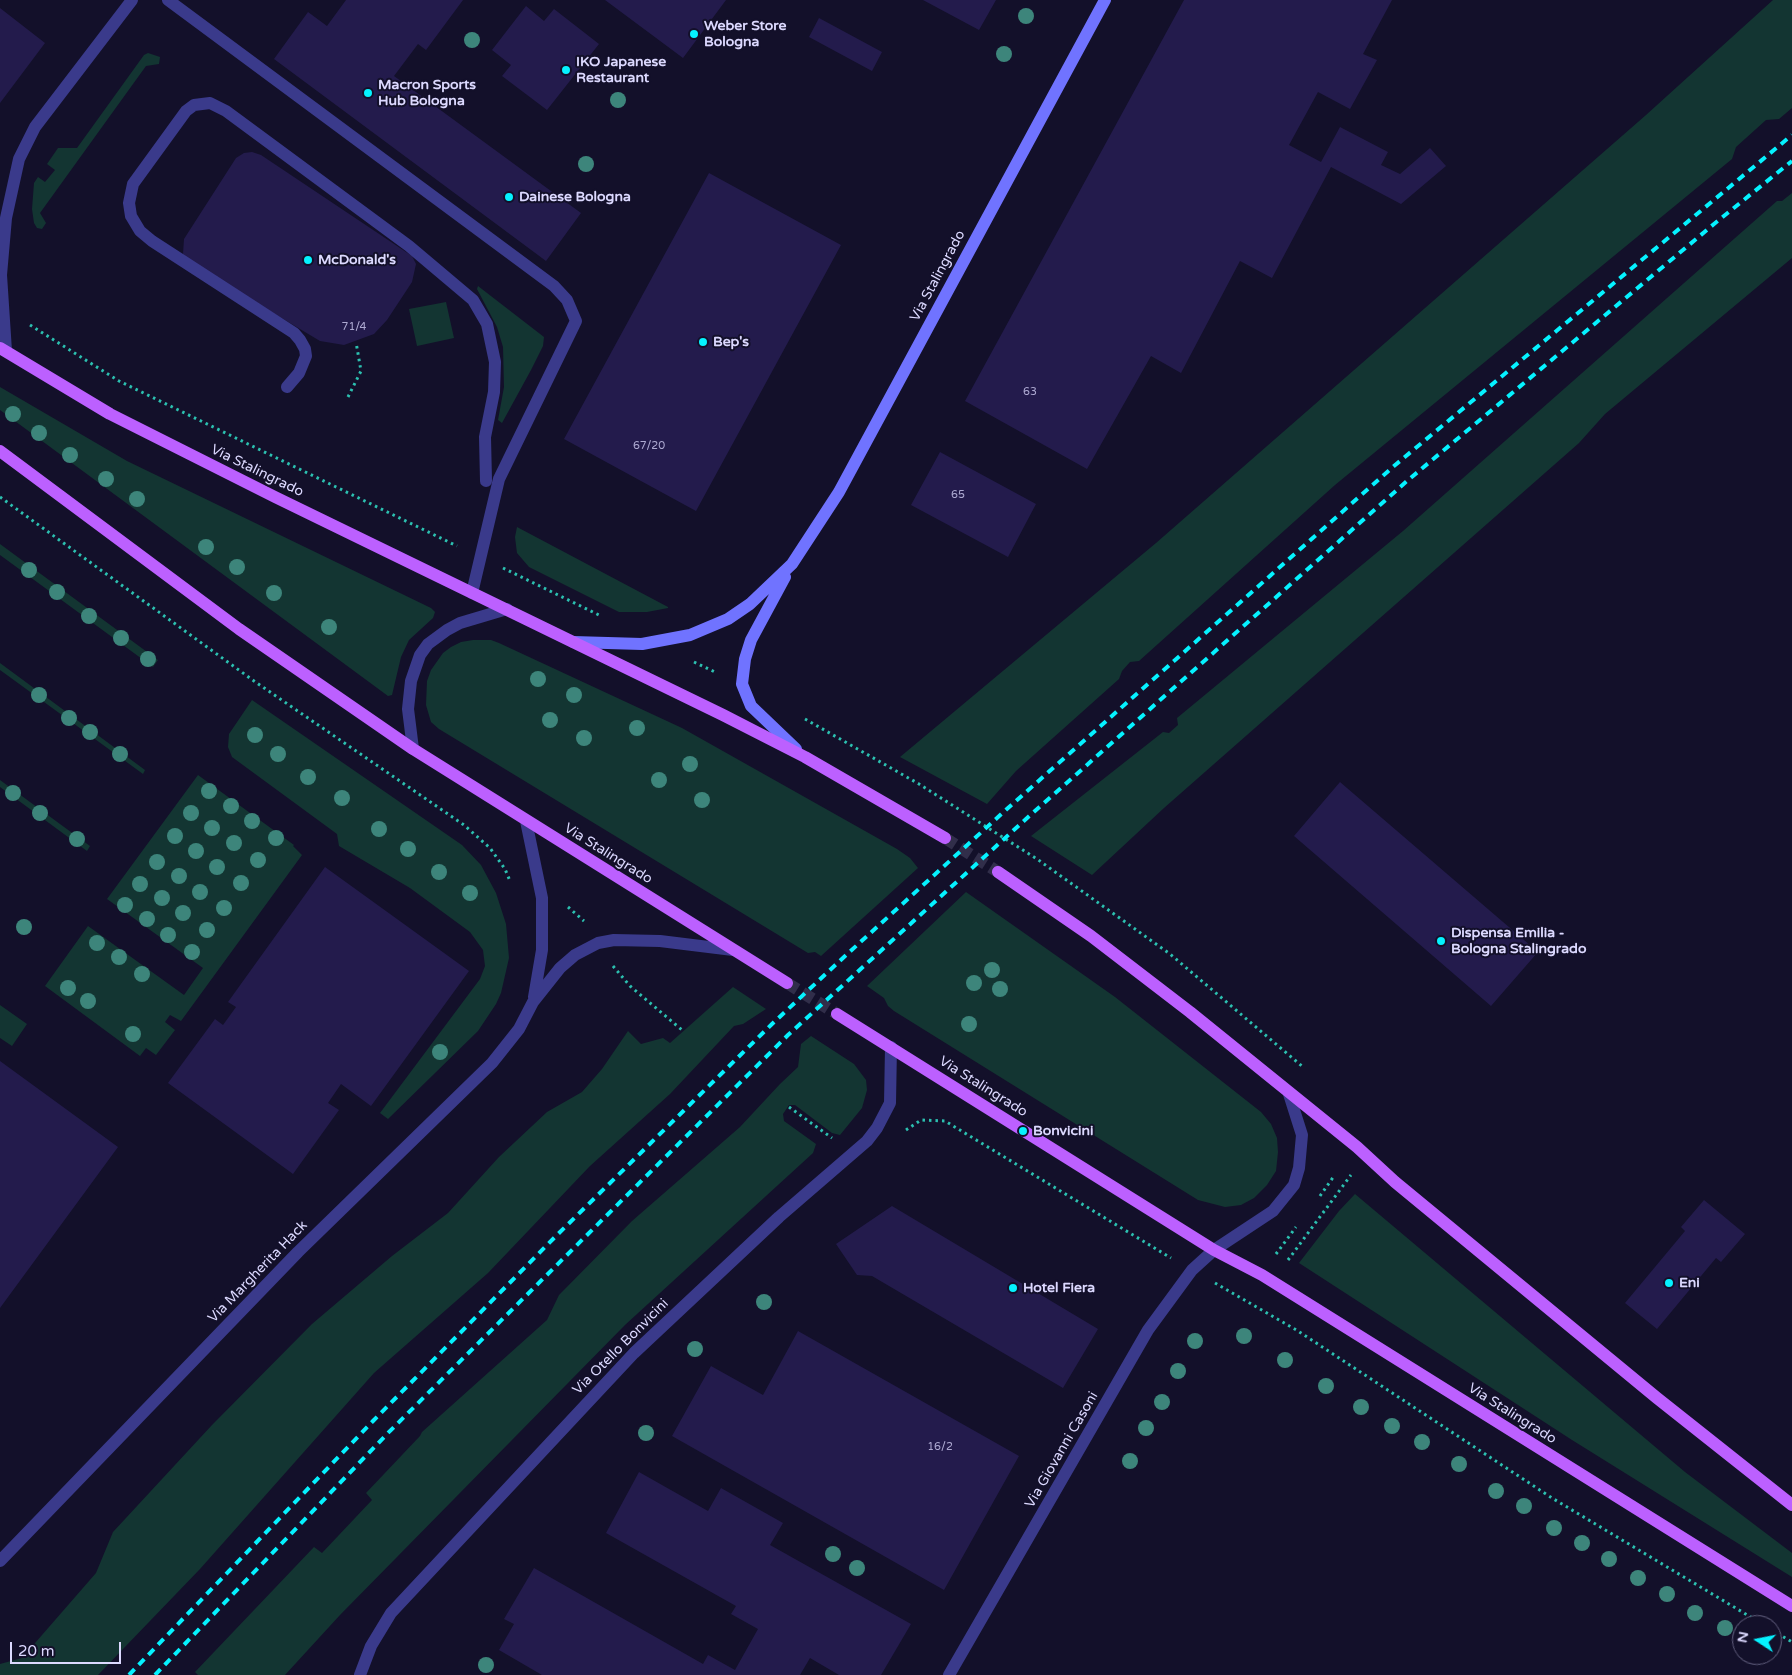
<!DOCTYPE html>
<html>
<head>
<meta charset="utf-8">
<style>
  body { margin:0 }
  #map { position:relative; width:1792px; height:1675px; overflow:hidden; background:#13102a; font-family:"Varela Round",sans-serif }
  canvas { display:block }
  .north { position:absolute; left:1732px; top:1615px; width:50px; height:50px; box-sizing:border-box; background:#13102a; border:1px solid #63607f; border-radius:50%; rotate:281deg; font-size:14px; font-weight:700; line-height:20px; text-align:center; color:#dcd9ff }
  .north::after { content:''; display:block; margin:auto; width:18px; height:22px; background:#05f2ff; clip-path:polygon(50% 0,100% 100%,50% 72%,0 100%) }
  .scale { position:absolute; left:10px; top:1642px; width:111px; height:22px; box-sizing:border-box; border:2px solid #dcd9ff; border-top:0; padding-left:6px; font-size:15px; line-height:18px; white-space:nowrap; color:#dcd9ff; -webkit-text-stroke:4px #13102a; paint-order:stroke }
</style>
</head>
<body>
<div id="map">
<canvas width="1792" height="1675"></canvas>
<div class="north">N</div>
<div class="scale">20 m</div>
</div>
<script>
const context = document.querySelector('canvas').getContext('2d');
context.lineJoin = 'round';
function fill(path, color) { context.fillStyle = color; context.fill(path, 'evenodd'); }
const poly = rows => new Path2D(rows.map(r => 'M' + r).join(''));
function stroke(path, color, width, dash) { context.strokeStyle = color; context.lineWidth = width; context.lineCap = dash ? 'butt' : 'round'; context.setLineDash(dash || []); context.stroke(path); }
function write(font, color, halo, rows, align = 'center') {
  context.font = font + ' "Varela Round",sans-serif'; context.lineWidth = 4; context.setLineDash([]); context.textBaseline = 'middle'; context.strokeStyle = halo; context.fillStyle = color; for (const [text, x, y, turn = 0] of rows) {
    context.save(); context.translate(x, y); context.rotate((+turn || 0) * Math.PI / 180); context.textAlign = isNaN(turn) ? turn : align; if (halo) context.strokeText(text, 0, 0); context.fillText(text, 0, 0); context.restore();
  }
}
fill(poly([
  [1773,0,1792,0,1792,108,1779,119,1766,120,1736,147,1732,159,1335,485,1139,661,1130,662,1122,671,1119,679,1016,771,987,804,900,757,1156,543,1646,115],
  [148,53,160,57,159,64,146,66,40,213,46,223,42,229,37,228,34,223,32,209,34,183,38,177,45,182,55,170,47,164,58,148,77,148,144,55],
  [1792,193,1792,258,1605,414,1579,443,1164,808,1092,875,1031,836,1163,732,1169,733,1178,725,1177,718,1403,531,1777,201,1782,201],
  [478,286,544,337,543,346,531,370,502,423,498,420,504,387,503,347,497,327,477,289],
  [446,302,454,338,417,346,409,309],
  [0,387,127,461,431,608,435,612,433,618,409,640,401,657,392,695,388,696,0,410],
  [517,527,668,607,668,608,647,612,619,612,529,567,517,553,515,537],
  [0,544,158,660,153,667,0,555],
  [473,640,491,640,499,643,682,728,897,849,910,858,918,868,821,956,815,952,808,953,439,729,431,722,426,705,427,681,431,670,443,653,451,647,461,642],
  [0,663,145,770,143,774,0,670],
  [252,700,462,845,481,865,496,893,506,924,509,958,501,993,496,1004,478,1031,388,1119,380,1113,480,979,485,966,483,950,470,932,410,888,339,846,337,834,232,757,228,747,229,734],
  [198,775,294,845,293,846,302,855,181,1021,170,1015,165,1022,175,1030,156,1055,146,1048,140,1056,45,986,88,926,184,995,203,968,107,899],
  [0,780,90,846,87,851,0,787],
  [966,892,1115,997,1261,1112,1271,1124,1277,1138,1278,1152,1276,1171,1267,1185,1254,1198,1241,1205,1225,1207,1198,1200,894,1011,888,1006,884,998,867,986],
  [733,987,766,1009,743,1024,734,1026,670,1094,590,1166,488,1273,374,1373,200,1569,98,1675,0,1675,0,1664,22,1658,96,1573,113,1532,212,1425,312,1324,392,1256,448,1213,499,1157,547,1112,582,1092,602,1069,628,1031,641,1044,663,1038,670,1043],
  [0,1005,27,1024,12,1046,0,1038],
  [811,1036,854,1064,866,1080,867,1090,862,1108,840,1135,832,1133,795,1105,789,1105,783,1114,784,1121,816,1144,813,1153,625,1325,340,1615,285,1675,198,1675,195,1672,314,1547,322,1553,372,1500,366,1493,420,1436,422,1432,547,1320,559,1295,632,1221,740,1127,780,1084,798,1067,801,1044],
  [1355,1194,1685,1472,1792,1553,1792,1577,1572,1440,1299,1263,1339,1211]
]), '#133532');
fill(poly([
  [346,0,463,0,426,50,418,44,394,76,581,213,546,261,274,59,308,12,327,26],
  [605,0,726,0,683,58],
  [923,0,996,0,979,30],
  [1184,0,1392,0,1363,54,1377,60,1350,109,1318,92,1289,145,1321,162,1340,127,1388,152,1381,165,1400,174,1430,148,1446,166,1401,204,1331,167,1272,278,1240,261,1181,373,1151,356,1087,469,965,401],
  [526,6,544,21,554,9,599,44,547,110,502,76,511,65,492,50],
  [0,8,45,43,0,103],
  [819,18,882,52,872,71,809,37],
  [252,152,261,155,412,256,416,264,412,282,387,320,374,334,344,345,320,341,190,263,183,254,184,239,236,158,244,153],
  [709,173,841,245,696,511,564,439],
  [940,452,1036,504,1008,557,911,505],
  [1340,782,1538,952,1491,1006,1294,836],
  [325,867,469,971,371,1106,341,1084,328,1103,339,1110,293,1174,168,1083,215,1019,223,1025,236,1007,228,1002],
  [0,1061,118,1147,0,1308],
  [1704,1200,1745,1234,1721,1262,1716,1258,1657,1329,1625,1303,1685,1231,1681,1227],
  [892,1206,1098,1329,1063,1388,872,1276,857,1275,836,1244],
  [798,1331,1019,1456,944,1590,672,1436,711,1366,763,1395],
  [639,1472,708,1511,721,1488,783,1523,770,1545,911,1624,881,1675,839,1675,810,1658,800,1675,542,1675,499,1650,514,1624,504,1619,534,1568,703,1664,708,1655,735,1670,758,1629,731,1614,736,1606,606,1533]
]), '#231b4c');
stroke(poly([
  [945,838,998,872],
  [787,983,837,1014]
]), '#312e4a', 12, [12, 6]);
stroke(poly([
  [30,325,119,381,457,546],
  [348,397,361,371,356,342],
  [0,497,254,681,464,825,490,848,505,869,510,881],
  [503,568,601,616],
  [694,662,717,673],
  [805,719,919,784,1037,859,1170,954,1303,1067],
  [568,907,584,921],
  [613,966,630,986,682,1030],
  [789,1107,832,1138],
  [906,1130,921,1120,945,1121,1171,1258],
  [1320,1196,1334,1176],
  [1276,1254,1296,1227],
  [1288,1260,1351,1175],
  [1215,1283,1298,1331,1552,1498,1764,1625],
  [1772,1630,1792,1642]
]), '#2cc0b0', 3, [2.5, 4]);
stroke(poly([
  [168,0,554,286,567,300,576,321,499,479,472,593],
  [6,351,1,275,6,218,19,159,35,127,132,0],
  [287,387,299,373,306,356,305,349,300,340,294,333,152,241,140,231,131,216,129,203,133,184,186,111,194,105,210,103,226,111,409,246,473,300,487,324,495,362,494,392,485,437,486,481],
  [413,749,408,709,411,681,420,655,428,644,447,630,460,623,507,609],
  [526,821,542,898,542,950,534,997],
  [0,1561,298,1252,492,1063,519,1029,533,1002,560,968,575,955,598,943,614,940,660,941,733,950]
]), '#3a3a8b', 12);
stroke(poly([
  [360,1675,371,1646,391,1613,634,1353,779,1217,867,1141,877,1128,890,1103,891,1047],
  [949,1675,1148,1330,1192,1270,1214,1250,1273,1211,1294,1185,1299,1168,1302,1135,1289,1094]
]), '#3a3a8b', 12);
stroke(poly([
  [785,577,751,640,745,659,742,684,751,706,796,749],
  [573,642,642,644,690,635,728,619,750,604,792,564,839,492,1105,0]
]), '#7073ff', 12);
stroke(poly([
  [0,348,110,414,275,497,723,715,805,757,945,838],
  [0,451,239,629,413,749,787,983],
  [998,872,1091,936,1190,1012,1357,1147,1395,1182,1657,1398,1792,1505],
  [837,1014,1214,1250,1262,1275,1792,1606]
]), '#bc60ff', 12);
stroke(poly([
  [129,1675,373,1421,555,1237,772,1024,844,957,1008,808,1394,466,1792,135],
  [155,1675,388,1433,788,1035,1026,819,1407,481,1714,224,1792,161]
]), '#05f2ff', 4, [8, 6]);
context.fillStyle = '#3d857b';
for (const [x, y] of [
  [1026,16],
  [472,40],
  [1004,54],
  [618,100],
  [586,164],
  [13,414],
  [39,433],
  [70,455],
  [106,479],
  [137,499],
  [206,547],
  [237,567],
  [29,570],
  [57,592],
  [274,593],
  [89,616],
  [329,627],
  [121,638],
  [148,659],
  [538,679],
  [39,695],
  [574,695],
  [69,718],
  [550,720],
  [637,728],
  [90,732],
  [255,735],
  [584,738],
  [120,754],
  [278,754],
  [690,764],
  [308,777],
  [659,780],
  [209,791],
  [13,793],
  [342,798],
  [702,800],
  [231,806],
  [40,813],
  [191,813],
  [252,821],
  [212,828],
  [379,829],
  [175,836],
  [276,838],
  [77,839],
  [234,843],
  [408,849],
  [196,851],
  [258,860],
  [157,862],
  [217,867],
  [439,872],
  [179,876],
  [241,883],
  [140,884],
  [200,892],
  [470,893],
  [162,898],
  [125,905],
  [224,908],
  [183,913],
  [147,919],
  [24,927],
  [207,930],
  [168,935],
  [97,943],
  [192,952],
  [119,957],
  [992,970],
  [142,974],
  [974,983],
  [68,988],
  [1000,989],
  [88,1001],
  [969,1024],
  [133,1034],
  [440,1052],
  [764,1302],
  [1244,1336],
  [1195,1341],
  [695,1349],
  [1285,1360],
  [1178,1371],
  [1326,1386],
  [1162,1402],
  [1361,1407],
  [1392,1426],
  [1146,1428],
  [646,1433],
  [1422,1442],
  [1130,1461],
  [1459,1464],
  [1496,1491],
  [1524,1506],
  [1554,1528],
  [1582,1543],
  [833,1554],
  [1609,1559],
  [857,1568],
  [1638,1578],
  [1667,1594],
  [1695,1613],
  [1725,1628],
  [486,1665]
]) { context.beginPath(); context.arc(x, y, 8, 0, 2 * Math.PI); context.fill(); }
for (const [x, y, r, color] of [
  [694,34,5,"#05f2ff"],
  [566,70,5,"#05f2ff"],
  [368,93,5,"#05f2ff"],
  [509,197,5,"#05f2ff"],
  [308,260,5,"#05f2ff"],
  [703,342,5,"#05f2ff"],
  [1441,941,5,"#05f2ff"],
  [1023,1131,5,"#05f2ff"],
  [1669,1283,5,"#05f2ff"],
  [1013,1288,5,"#05f2ff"]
]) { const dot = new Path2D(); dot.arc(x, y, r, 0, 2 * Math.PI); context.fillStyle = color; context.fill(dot); stroke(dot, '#13102a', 2); }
write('11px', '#aeaad2', null, [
  ["71/4",354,327],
  ["63",1030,392],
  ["67/20",649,446],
  ["65",958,495],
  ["16/2",940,1447]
]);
write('bold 14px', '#dcd9ff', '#13102a', [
  ["Weber Store",704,26],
  ["Bologna",704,42],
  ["IKO Japanese",576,62],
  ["Restaurant",576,78],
  ["Macron Sports",378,85],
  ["Hub Bologna",378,101],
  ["Dainese Bologna",519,197],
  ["McDonald's",318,260],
  ["Bep's",713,342],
  ["Dispensa Emilia -",1451,933],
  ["Bologna Stalingrado",1451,949],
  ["Bonvicini",1033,1131],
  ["Eni",1679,1283],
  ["Hotel Fiera",1023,1288]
], 'left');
write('14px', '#dcd9ff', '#13102a', [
  ["Via Stalingrado",938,276,-62],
  ["Via Stalingrado",257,471,26],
  ["Via Stalingrado",608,854,32],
  ["Via Stalingrado",983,1087,32],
  ["Via Margherita Hack",258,1272,-46],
  ["Via Otello Bonvicini",621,1347,-45],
  ["Via Stalingrado",1512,1414,32],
  ["Via Giovanni Casoni",1062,1450,-60]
]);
</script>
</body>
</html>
